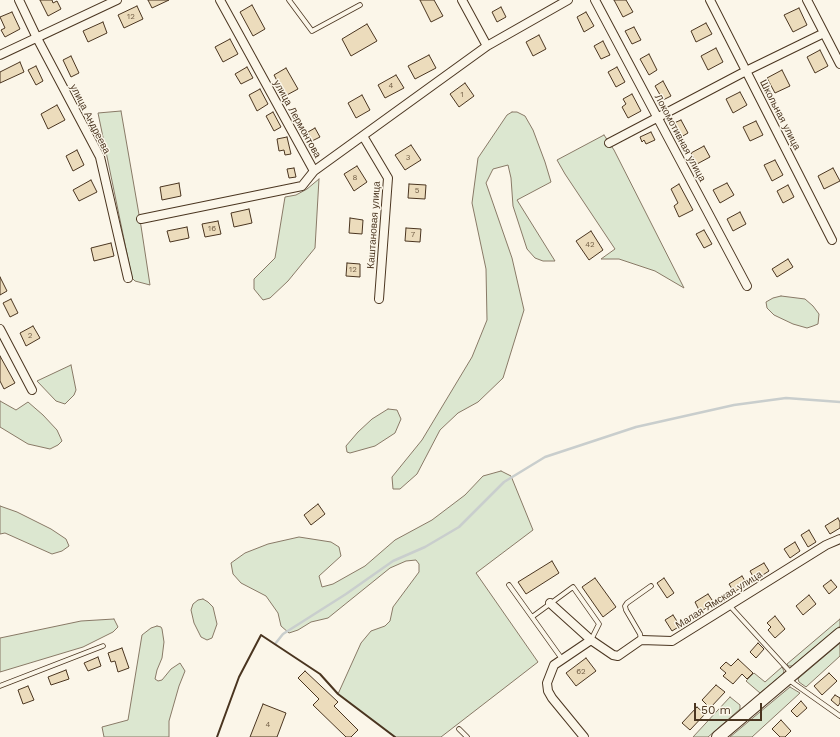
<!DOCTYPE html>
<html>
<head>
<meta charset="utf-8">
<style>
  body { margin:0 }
  #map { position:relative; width:840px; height:737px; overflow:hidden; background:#fbf6e9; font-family:"Work Sans",sans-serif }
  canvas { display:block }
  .scale { position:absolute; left:694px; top:703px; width:68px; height:18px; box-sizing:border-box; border:2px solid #4a3520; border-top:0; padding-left:5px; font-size:12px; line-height:14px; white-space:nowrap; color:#4a3520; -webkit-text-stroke:3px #fbf6e9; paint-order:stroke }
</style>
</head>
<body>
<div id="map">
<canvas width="840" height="737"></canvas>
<div class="scale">50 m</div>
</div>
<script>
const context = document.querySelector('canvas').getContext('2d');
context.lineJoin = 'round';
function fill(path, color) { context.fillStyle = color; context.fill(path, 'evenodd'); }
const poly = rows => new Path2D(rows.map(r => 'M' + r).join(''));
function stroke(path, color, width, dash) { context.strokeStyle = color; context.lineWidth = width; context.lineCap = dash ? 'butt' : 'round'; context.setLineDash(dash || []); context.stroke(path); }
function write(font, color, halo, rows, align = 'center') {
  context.font = font + ' "Work Sans",sans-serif'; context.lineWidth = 3; context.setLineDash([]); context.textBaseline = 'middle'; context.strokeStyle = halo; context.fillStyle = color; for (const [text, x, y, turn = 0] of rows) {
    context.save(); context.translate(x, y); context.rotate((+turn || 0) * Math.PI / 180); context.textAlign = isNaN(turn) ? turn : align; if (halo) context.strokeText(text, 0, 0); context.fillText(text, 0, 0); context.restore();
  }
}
const green = poly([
  [121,111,141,226,150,285,135,281,132,278,98,113,121,111],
  [512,112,517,112,525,116,533,130,545,162,551,182,517,200,555,261,543,261,535,258,527,249,513,206,511,178,508,165,493,169,486,183,512,258,524,310,503,378,478,402,458,413,440,430,417,474,400,489,393,489,392,477,422,440,472,357,487,320,486,269,472,203,478,158,507,115,512,112],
  [604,135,614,150,684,288,655,271,619,259,601,259,615,249,565,174,557,160,604,135],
  [319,179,315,248,288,281,270,298,263,300,254,289,254,279,275,258,285,197,296,195,307,189,319,179],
  [781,296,805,299,813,306,819,314,818,324,813,326,807,328,793,324,774,315,767,308,766,302,773,298,781,296],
  [71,365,76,390,74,395,65,404,56,401,37,381,71,365],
  [0,401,16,410,28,402,43,415,57,430,62,441,58,445,50,449,28,444,0,427,0,401],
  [388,409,397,410,401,419,395,433,375,446,350,453,347,452,346,446,358,432,372,419,388,409],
  [501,471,511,476,533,530,476,573,538,662,441,737,395,737,338,694,361,643,371,631,385,626,390,621,393,607,419,572,419,564,416,560,406,561,390,568,328,618,311,622,298,630,289,633,281,626,278,613,266,596,241,583,233,574,231,563,245,553,268,544,299,537,331,542,339,547,341,556,319,576,322,587,333,584,365,566,395,540,432,520,465,495,483,476,501,471],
  [0,506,17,512,51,529,66,539,69,546,62,551,52,554,5,533,0,534,0,506],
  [203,599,208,602,213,607,217,624,212,638,207,640,201,637,194,623,191,610,193,604,198,600,203,599],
  [114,619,118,627,113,632,83,647,0,672,0,638,81,621,114,619],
  [840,619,840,626,792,666,788,666,787,664,840,619],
  [157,626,161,627,162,629,164,642,162,658,157,670,155,679,158,681,162,680,171,669,180,663,185,671,179,686,169,721,169,737,104,737,102,727,128,720,142,635,151,628,157,626],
  [840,643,840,656,806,687,799,682,798,679,800,677,840,643],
  [782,667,784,671,783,674,760,693,746,681,754,673,765,682,782,667],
  [790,687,800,693,752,737,730,737,790,687],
  [730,697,740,705,740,709,708,737,693,737,730,697]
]);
fill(green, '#dce7d0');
stroke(green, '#887966', 1);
stroke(poly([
  [275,644,283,634,346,594,393,561,425,547,459,527,504,482,545,457,636,427,734,405,786,398,840,402]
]), '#c9cecd', 2.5);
const building = poly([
  [40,0,52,0,53,3,57,1,61,9,48,16,40,0],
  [148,0,169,0,152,8,148,0],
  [420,0,434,0,443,16,431,22,420,0],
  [614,0,626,0,633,12,623,17,614,0],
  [252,5,265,29,253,36,240,12,252,5],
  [137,6,143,19,124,28,118,15,137,6],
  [501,7,506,17,497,22,492,12,501,7],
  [799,8,807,25,793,32,784,15,799,8],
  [12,12,20,29,5,37,1,30,5,28,0,17,12,12],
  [586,12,594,26,584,32,577,17,586,12],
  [103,22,107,33,88,42,83,31,103,22],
  [706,23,712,34,696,42,691,31,706,23],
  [367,24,377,41,351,56,342,39,367,24],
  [634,27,641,40,632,44,625,31,634,27],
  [539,35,546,49,533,56,526,42,539,35],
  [230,39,238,54,223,62,215,47,230,39],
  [603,41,610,55,601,59,594,46,603,41],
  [716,48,723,62,708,70,701,56,716,48],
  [820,50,828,66,815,73,807,57,820,50],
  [649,54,657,70,649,75,640,59,649,54],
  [429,55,436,68,415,79,408,66,429,55],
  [71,56,79,73,71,77,63,60,71,56],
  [20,62,24,72,0,83,0,72,20,62],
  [36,66,43,81,36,85,28,70,36,66],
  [247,67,253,78,241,84,235,74,247,67],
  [617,67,625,82,616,87,608,72,617,67],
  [286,68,298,89,285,96,274,75,286,68],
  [782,70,790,86,775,93,767,78,782,70],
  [396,75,404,88,385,98,378,85,396,75],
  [663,81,671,96,663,100,655,86,663,81],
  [465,83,474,96,459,107,450,94,465,83],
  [260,89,268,104,257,111,249,95,260,89],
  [740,92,747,105,733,113,726,99,740,92],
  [632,94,641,111,628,118,622,107,626,104,623,99,632,94],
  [362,95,370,110,356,118,348,103,362,95],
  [57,105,65,120,48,129,41,114,57,105],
  [273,112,281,127,274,131,266,116,273,112],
  [681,120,688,133,681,137,674,123,681,120],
  [756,121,763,135,750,141,743,127,756,121],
  [315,128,320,137,312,141,308,132,315,128],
  [651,132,655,140,646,144,644,140,642,142,640,137,651,132],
  [287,137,291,154,285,155,284,150,279,151,277,139,287,137],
  [411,145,421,160,405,170,395,155,411,145],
  [704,146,710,157,697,164,691,153,704,146],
  [77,150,84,165,73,171,66,156,77,150],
  [775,160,783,175,772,181,764,165,775,160],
  [357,166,367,182,354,191,344,174,357,166],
  [294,168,296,177,289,178,287,169,294,168],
  [833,168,840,181,824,189,818,176,833,168],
  [91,180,97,192,79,201,73,190,91,180],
  [179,183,181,196,162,200,160,187,179,183],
  [727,183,734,195,720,203,713,190,727,183],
  [409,184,426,185,425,199,408,198,409,184],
  [679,184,693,210,679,217,674,206,678,203,671,189,679,184],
  [788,185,794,197,783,203,777,191,788,185],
  [249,209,252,223,234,227,231,213,249,209],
  [740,212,746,224,733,231,727,219,740,212],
  [350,218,363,220,362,234,349,233,350,218],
  [218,221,221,234,205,237,202,224,218,221],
  [187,227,189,238,170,242,167,231,187,227],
  [406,228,421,229,420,242,405,241,406,228],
  [704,230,712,244,704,248,696,234,704,230],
  [591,231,603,250,589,260,576,241,591,231],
  [111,243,114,256,94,261,91,248,111,243],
  [788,259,793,267,777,277,772,269,788,259],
  [347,263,360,264,360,277,346,276,347,263],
  [0,277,7,291,0,295,0,277],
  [11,299,18,313,10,317,3,303,11,299],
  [33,326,40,338,26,346,20,333,33,326],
  [0,356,15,383,4,389,0,381,0,356],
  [318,504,325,514,311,525,304,515,318,504],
  [838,518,840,522,840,528,830,534,825,526,838,518],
  [809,530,816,542,808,547,801,535,809,530],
  [795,542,800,551,790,558,784,549,795,542],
  [552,561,559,573,526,594,518,582,552,561],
  [764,563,769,571,755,580,750,571,764,563],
  [742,576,747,584,734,592,729,584,742,576],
  [595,578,616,607,603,617,582,587,595,578],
  [664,578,674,593,667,598,657,583,664,578],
  [831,580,837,587,829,594,823,586,831,580],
  [708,594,714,603,700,612,695,602,708,594],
  [809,595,816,604,803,615,796,606,809,595],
  [673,615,680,626,672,631,665,620,673,615],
  [775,616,785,629,775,638,768,630,771,627,767,623,775,616],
  [758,643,764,649,756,658,750,652,758,643],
  [122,648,129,668,118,672,115,661,111,662,108,653,122,648],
  [98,657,101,666,88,671,84,663,98,657],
  [586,658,596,671,576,686,566,673,586,658],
  [738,659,753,673,747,679,742,674,733,684,723,676,726,673,720,668,726,662,731,666,738,659],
  [66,670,69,679,51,685,48,677,66,670],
  [305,671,338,702,334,706,358,730,351,737,346,737,313,705,319,699,298,678,305,671],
  [829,673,837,681,822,695,814,686,829,673],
  [716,685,725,692,710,708,702,700,716,685],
  [28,686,34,700,23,704,18,690,28,686],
  [835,695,840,698,840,703,838,706,831,700,835,695],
  [801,701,807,708,797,717,791,711,801,701],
  [263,704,286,713,277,737,250,737,263,704],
  [697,707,705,714,690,730,682,723,697,707],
  [781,720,791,731,785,737,780,737,772,729,781,720]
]);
fill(building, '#ecdcbc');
stroke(building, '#4a3520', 1);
const service = poly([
  [289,0,312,31,360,5],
  [509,585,562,659],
  [729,605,791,673],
  [532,617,573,587,599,624,591,640],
  [641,640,640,634,626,610,625,606,627,603,651,586],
  [789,680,840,716],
  [0,686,103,646],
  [459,729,467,737]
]);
const minor = poly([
  [19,0,37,38,100,157,128,278],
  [462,0,487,46],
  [595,0,747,286],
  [710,0,832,240],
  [807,0,840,64],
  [0,55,117,0],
  [363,136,388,178,379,299],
  [609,143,746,71,824,33],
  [314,171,487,46,568,0],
  [141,219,302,186,314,171,220,0],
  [0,329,32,390],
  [550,603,591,640,613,655,618,656,641,640,672,641,826,545,840,539],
  [584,737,552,698,548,691,547,683,554,665,591,640]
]);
const secondary = poly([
  [718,737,840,634]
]);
stroke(service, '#4a3520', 5.5);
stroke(minor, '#4a3520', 10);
stroke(secondary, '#4a3520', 14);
stroke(service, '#fbf6e9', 4);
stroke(minor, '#fbf6e9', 8);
stroke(secondary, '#fbf6e9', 12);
stroke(poly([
  [217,737,239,677,261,635,320,674,338,694,395,737]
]), '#4a3520', 2);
write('8px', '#725f47', null, [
  ["12",131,17],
  ["4",391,86],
  ["1",462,95],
  ["3",408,158],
  ["8",355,178],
  ["5",417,191],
  ["16",212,229],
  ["7",413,235],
  ["42",590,245],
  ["12",353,270],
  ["2",30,336],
  ["62",581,672],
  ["4",268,725]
]);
write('10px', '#4a3520', '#fbf6e9', [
  ["Школьная улица",780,115,63],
  ["улица Андреева",90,119,63],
  ["улица Лермонтова",297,119,61],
  ["Локомотивная улица",680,138,62],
  ["Каштановая улица",374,225,-86],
  ["Малая Ямская улица",719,600,-32]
]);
</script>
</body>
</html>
